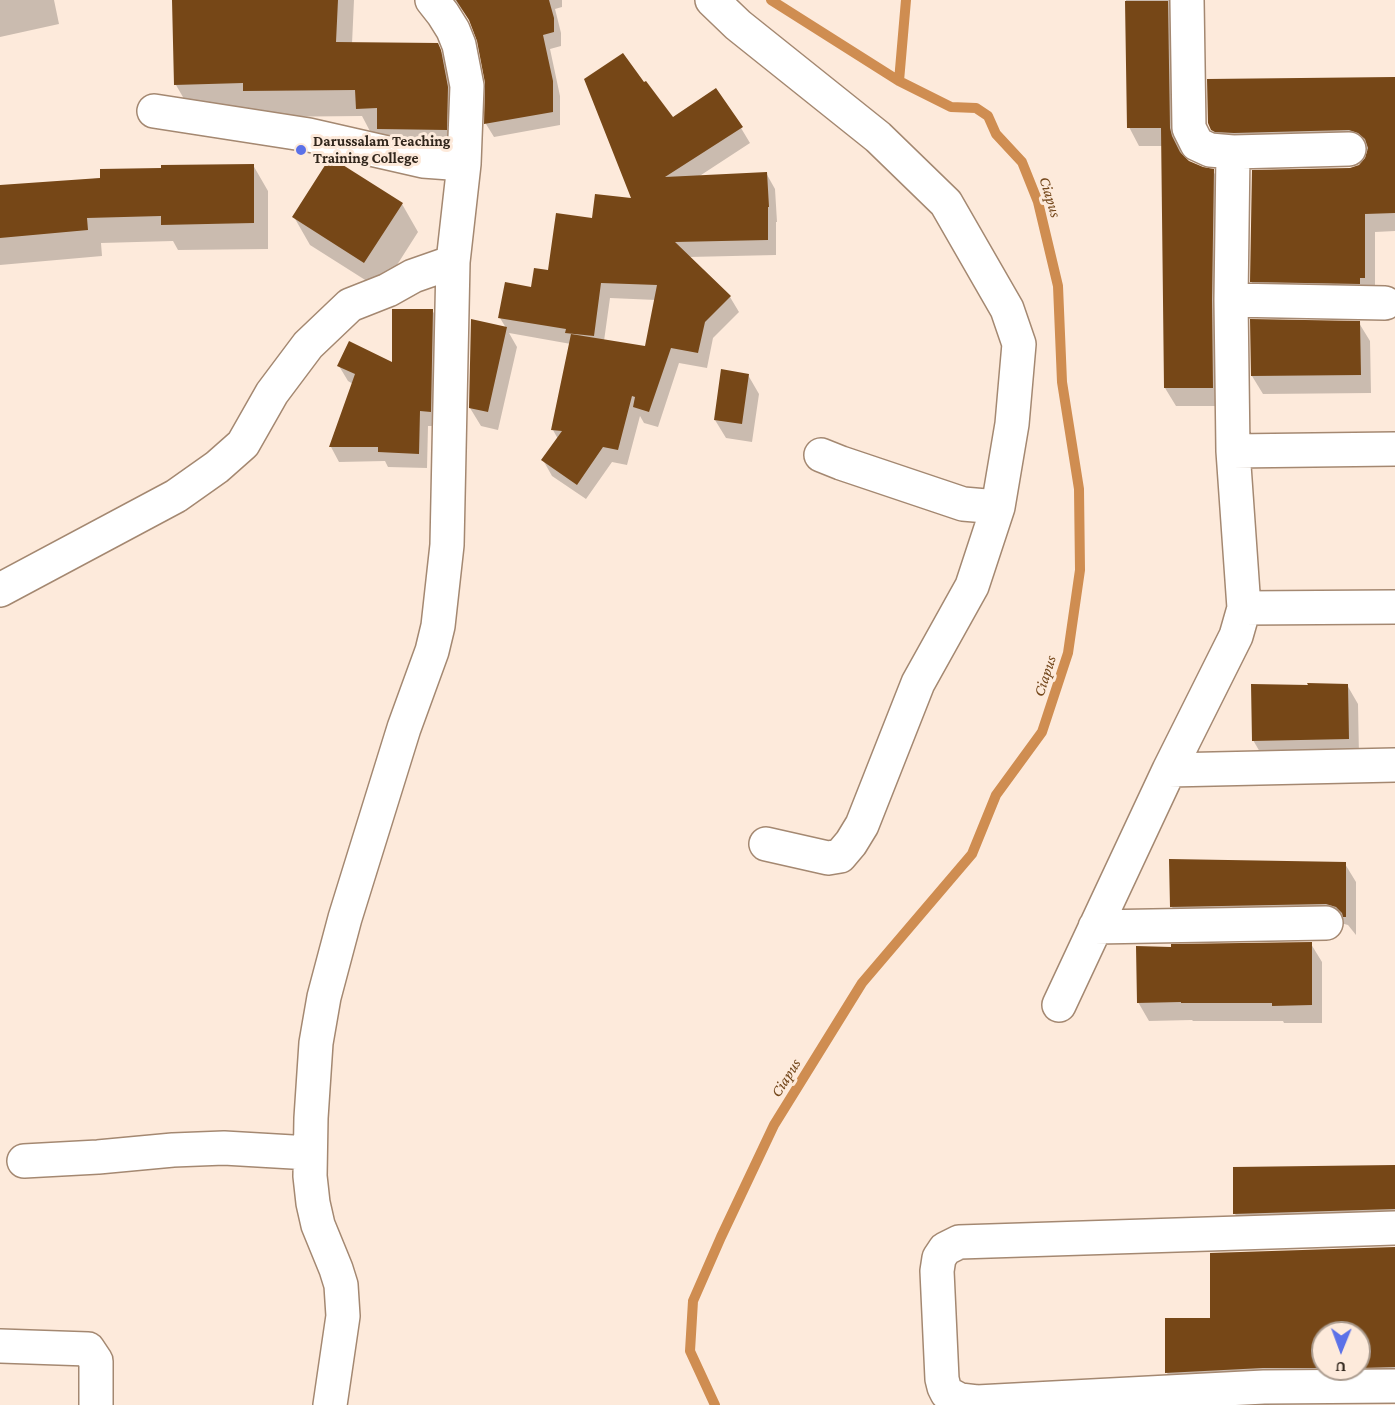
<!DOCTYPE html>
<html>
<head>
<meta charset="utf-8">
<style>
  body { margin:0 }
  #map { position:relative; width:1395px; height:1405px; overflow:hidden; background:#fdeadb; font-family:"Crimson Pro",serif }
  canvas { display:block }
  .north { position:absolute; left:1311px; top:1321px; width:60px; height:60px; box-sizing:border-box; background:#fdeadb; border:2px solid #ab9c8f; border-radius:50%; rotate:181deg; font-size:16px; font-weight:700; line-height:24px; text-align:center; color:#31261c }
  .north::after { content:''; display:block; margin:auto; width:21px; height:27px; background:#5b71e8; clip-path:polygon(50% 0,100% 100%,50% 72%,0 100%) }
</style>
</head>
<body>
<div id="map">
<canvas width="1395" height="1405"></canvas>
<div class="north">U</div>
</div>
<script>
const context = document.querySelector('canvas').getContext('2d');
context.lineJoin = 'round';
function fill(path, color) { context.fillStyle = color; context.fill(path, 'evenodd'); }
const poly = rows => new Path2D(rows.map(r => 'M' + r).join(''));
function stroke(path, color, width, dash) { context.strokeStyle = color; context.lineWidth = width; context.lineCap = dash ? 'butt' : 'round'; context.setLineDash(dash || []); context.stroke(path); }
function write(font, color, halo, rows, align = 'center') {
  context.font = font + ' "Crimson Pro",serif'; context.lineWidth = 6; context.setLineDash([]); context.textBaseline = 'middle'; context.strokeStyle = halo; context.fillStyle = color; for (const [text, x, y, turn = 0] of rows) {
    context.save(); context.translate(x, y); context.rotate((+turn || 0) * Math.PI / 180); context.textAlign = isNaN(turn) ? turn : align; if (halo) context.strokeText(text, 0, 0); context.fillText(text, 0, 0); context.restore();
  }
}
fill(poly([
  [0,0,54,0,59,24,0,37],
  [174,0,354,0,352,44,437,44,452,71,461,156,393,155,381,135,372,135,362,116,260,117,255,109,191,111,176,85],
  [455,0,562,0,562,7,555,9,561,33,561,46,550,49,560,96,560,125,494,137,486,124,487,83,479,41,473,25],
  [1126,0,1189,0,1178,20,1180,148,1182,156,1188,162,1213,171,1224,189,1223,406,1176,406,1165,388,1162,146,1139,146,1129,127],
  [1395,79,1395,231,1375,232,1375,296,1262,300,1251,281,1350,169,1360,166,1366,159,1369,151,1361,148,1223,148,1212,129],
  [672,119,741,128,750,143,698,177,766,173,775,189,777,222,776,222,776,255,689,257,730,297,739,312,713,338,707,368,679,363,658,427,644,423,640,416,627,465,612,462,586,499,552,476,543,460,558,439,553,430,571,344,509,333,517,347,498,430,481,426,470,408,506,328,500,318,549,272,594,220,633,199],
  [610,298,656,300,646,348,604,341],
  [253,165,268,191,268,249,178,250,173,241,101,243,102,256,0,265,0,187],
  [402,204,418,232,381,290,310,245,294,217],
  [432,310,441,325,439,426,428,426,427,468,388,467,385,461,339,462,331,447,353,384,348,381,339,366,393,365],
  [1252,321,1359,323,1370,341,1371,393,1263,394,1252,376],
  [748,375,759,394,752,442,726,438,715,420],
  [1347,685,1358,704,1359,757,1264,759,1253,740],
  [1345,864,1356,882,1356,935,1348,925,1337,922,1182,925,1172,907],
  [1311,944,1322,962,1322,1023,1284,1023,1283,1021,1193,1021,1192,1020,1149,1021,1138,1002,1173,948],
  [1395,1166,1395,1228,1246,1232,1235,1214,1235,1168],
  [1395,1248,1395,1385,1177,1391,1167,1373,1166,1320,1212,1319],
  [1323,1333,1359,1333,1359,1369,1323,1369]
]), '#0003');
stroke(poly([
  [899,81,906,0],
  [715,1405,690,1351,693,1301,721,1237,774,1125,862,983,972,854,996,795,1042,732,1068,653,1080,570,1079,489,1062,382,1058,286,1038,202,1022,162,996,134,988,116,976,108,951,107,899,81,771,0]
]), '#cf8d51', 10);
fill(poly([
  [172,0,338,0,336,42,438,43,441,50,448,87,447,130,377,129,377,108,356,109,355,90,243,91,243,83,174,85],
  [456,0,549,0,554,18,554,32,543,35,553,81,553,112,484,124,485,83,477,41,469,20],
  [1125,1,1168,1,1170,128,1172,136,1180,152,1189,161,1203,167,1214,169,1212,300,1213,388,1164,388,1161,128,1127,128],
  [623,53,644,82,646,81,673,117,716,88,743,127,665,177,767,172,769,207,768,207,768,240,675,242,731,296,705,322,698,353,671,348,649,412,633,407,635,397,632,396,618,450,603,447,577,485,541,460,562,431,551,430,571,334,645,346,657,285,601,283,594,336,565,333,566,329,498,318,505,282,531,287,534,268,548,270,556,213,592,218,595,194,631,198,584,79],
  [1395,77,1395,213,1365,214,1365,278,1360,278,1360,284,1250,282,1252,170,1350,168,1359,165,1365,158,1368,148,1365,139,1358,133,1349,130,1234,133,1215,132,1211,130,1208,123,1207,79],
  [329,159,335,160,403,203,364,263,292,217],
  [254,164,254,223,161,225,161,216,87,218,88,230,0,238,0,185,100,178,100,169,161,168,161,165],
  [392,309,433,309,431,412,420,411,419,454,378,452,378,447,329,447,355,374,337,366,349,341,392,362],
  [471,319,507,327,488,412,469,408],
  [1250,319,1360,321,1361,375,1251,376],
  [721,369,749,374,742,424,714,420],
  [1307,683,1348,684,1349,739,1252,741,1251,684,1308,685],
  [1169,859,1346,862,1346,917,1343,917,1342,913,1336,907,1326,904,1170,907],
  [1312,942,1312,1005,1272,1006,1272,1003,1181,1003,1181,1002,1137,1003,1136,946,1171,947,1171,944],
  [1395,1165,1395,1209,1233,1214,1233,1167],
  [1395,1247,1395,1367,1359,1368,1359,1333,1323,1333,1323,1368,1263,1368,1165,1373,1165,1318,1210,1318,1210,1253]
]), '#764717');
const minor = poly([
  [712,0,738,25,878,137,946,203,1007,309,1019,344,1012,424,998,507,972,586,918,683,862,825,851,843,840,856,828,858,766,844],
  [1187,0,1189,128,1197,144,1210,150,1233,152,1349,149],
  [154,111,309,135,423,161,464,164],
  [1231,300,1385,303],
  [1233,451,1395,449],
  [821,455,841,463,963,504,998,507],
  [0,590,176,496,217,467,243,444,272,393,308,345,350,305,388,290,413,276,453,262],
  [1244,608,1395,607],
  [1169,770,1395,765],
  [1095,927,1326,923],
  [1059,1005,1169,770,1236,636,1244,608,1233,451,1231,300,1233,152],
  [24,1161,98,1157,173,1150,224,1148,310,1153],
  [1395,1228,959,1242,945,1249,939,1258,937,1271,942,1379,944,1387,947,1393,960,1400,977,1402,996,1401,1264,1387,1395,1386],
  [0,1346,88,1349,96,1361,96,1405],
  [330,1405,343,1316,341,1285,336,1269,318,1225,313,1203,310,1176,311,1118,316,1043,324,997,345,918,404,728,432,651,438,626,447,545,453,262,464,164,467,86,459,45,453,30,443,14,432,0]
]);
stroke(minor, '#a48871', 36);
stroke(minor, '#fff', 33);
for (const [x, y, r, color] of [
  [301,150,6,"#5b71e8"]
]) { const dot = new Path2D(); dot.arc(x, y, r, 0, 2 * Math.PI); context.fillStyle = color; context.fill(dot); stroke(dot, '#fdeadb', 2); }
write('bold 15px', '#31261c', '#fdeadb', [
  ["Darussalam Teaching",313,141],
  ["Training College",313,158]
], 'left');
write('italic 16px', '#74471b', '#fdeadb', [
  ["Ciapus",1050,197,73],
  ["Ciapus",1045,676,-72],
  ["Ciapus",786,1078,-58]
]);
</script>
</body>
</html>
